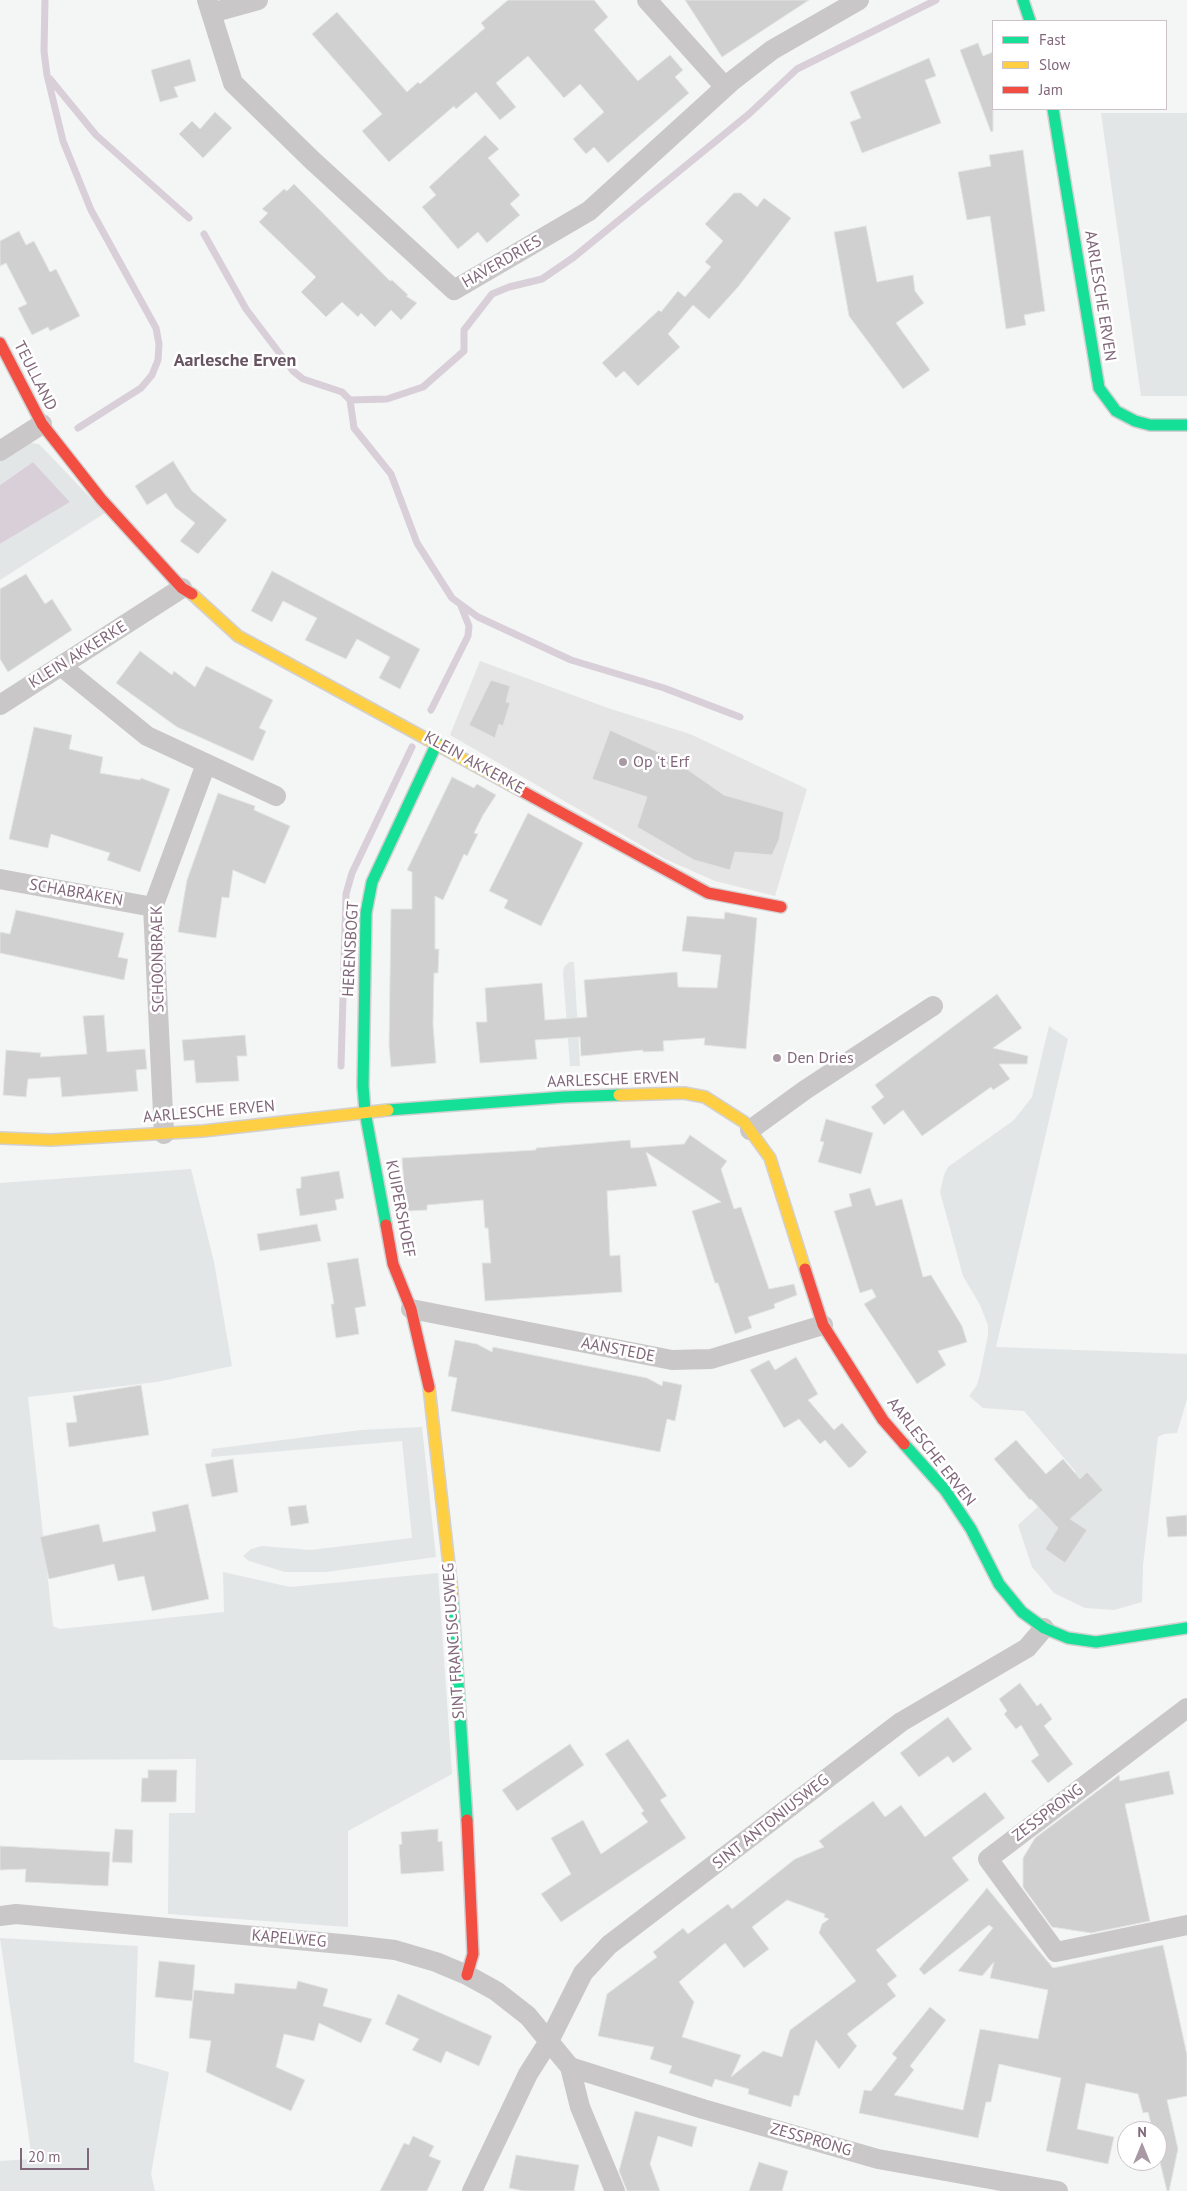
<!DOCTYPE html>
<html>
<head>
<meta charset="utf-8">
<style>
  body { margin:0 }
  #map { position:relative; width:1187px; height:2191px; overflow:hidden; background:#f4f5f5; font-family:"PT Sans",sans-serif }
  canvas { display:block }
  .legend { position:absolute; left:992px; top:20px; width:175px; height:90px; box-sizing:border-box; background:#fff; border:1px solid #cdc2ca; margin:0; padding:6px 9px; list-style:none; font-size:15px; color:#81677a }
  .legend li { display:flex; align-items:center; gap:10px; height:25px }
  .legend b { width:25px; border:1px solid #cdc2ca }
  .north { position:absolute; left:1117px; top:2121px; width:50px; height:50px; box-sizing:border-box; background:#fff; border:1px solid #cdc2ca; border-radius:50%; rotate:0deg; font-size:14px; font-weight:700; line-height:20px; text-align:center; color:#81677a }
  .north::after { content:''; display:block; margin:auto; width:18px; height:22px; background:#a999a5; clip-path:polygon(50% 0,100% 100%,50% 72%,0 100%) }
  .scale { position:absolute; left:20px; top:2148px; width:69px; height:22px; box-sizing:border-box; border:2px solid #81677a; border-top:0; padding-left:6px; font-size:15px; line-height:18px; white-space:nowrap; color:#81677a; -webkit-text-stroke:4px #fff; paint-order:stroke }
</style>
</head>
<body>
<div id="map">
<canvas width="1187" height="2191"></canvas>
<ul class="legend">
<li><b style="height:6px;background:#16e098"></b>Fast</li>
<li><b style="height:6px;background:#ffcf43"></b>Slow</li>
<li><b style="height:6px;background:#f24e42"></b>Jam</li>
</ul>
<div class="north">N</div>
<div class="scale">20 m</div>
</div>
<script>
const context = document.querySelector('canvas').getContext('2d');
context.lineJoin = 'round';
function fill(path, color) { context.fillStyle = color; context.fill(path, 'evenodd'); }
const poly = rows => new Path2D(rows.map(r => 'M' + r).join(''));
function stroke(path, color, width, dash) { context.strokeStyle = color; context.lineWidth = width; context.lineCap = dash ? 'butt' : 'round'; context.setLineDash(dash || []); context.stroke(path); }
function write(font, color, halo, rows, align = 'center') {
  context.font = font + ' "PT Sans",sans-serif'; context.lineWidth = 5; context.setLineDash([]); context.textBaseline = 'middle'; context.strokeStyle = halo; context.fillStyle = color; for (const [text, x, y, turn = 0] of rows) {
    context.save(); context.translate(x, y); context.rotate((+turn || 0) * Math.PI / 180); context.textAlign = isNaN(turn) ? turn : align; if (halo) context.strokeText(text, 0, 0); context.fillText(text, 0, 0); context.restore();
  }
}
fill(poly([
  [480,661,608,708,690,734,807,789,775,896,715,881,663,858,450,735]
]), '#e6e5e6');
fill(poly([
  [1101,113,1187,113,1187,396,1141,396],
  [25,442,39,444,105,513,0,580,0,544,70,502,33,462,0,485,0,460],
  [569,962,574,962,580,1066,570,1066,563,973,564,967],
  [1049,1026,1068,1039,996,1347,1187,1354,1187,1399,1177,1433,1164,1434,1158,1437,1143,1565,1142,1602,1114,1610,1085,1608,1054,1593,1032,1567,1018,1525,1076,1472,1024,1411,983,1408,969,1396,977,1385,980,1374,988,1335,988,1325,980,1305,963,1276,940,1192,944,1175,948,1167,1014,1120,1032,1097],
  [191,1169,214,1262,232,1366,157,1382,28,1397,53,1626,60,1629,224,1612,223,1572,290,1587,438,1573,452,1774,348,1831,348,1927,168,1914,169,1813,195,1813,196,1759,0,1760,0,1183],
  [422,1427,436,1557,326,1572,285,1572,249,1561,243,1556,251,1549,262,1546,310,1550,412,1538,402,1441,211,1457,212,1449,361,1430],
  [0,1938,138,1946,134,2062,169,2072,151,2174,155,2191,0,2191,0,2161,32,2159]
]), '#e2e6e7');
fill(poly([
  [33,462,70,502,0,544,0,485]
]), '#d8cfd8');
stroke(poly([
  [45,0,44,51,47,75,63,141,91,210,156,328,159,344,158,360,152,375,141,388,78,428],
  [50,79,96,135,189,218],
  [204,234,246,309,293,371,303,379,342,392,350,400,354,428,391,474,417,543,452,598,478,617,571,660,664,688,740,717],
  [350,400,387,399,423,387,464,351,464,330,492,294,509,287,542,279,574,257,749,114,797,69,936,0],
  [431,710,468,636,469,626,461,606],
  [341,1066,346,894,352,873,412,747]
]), '#d8cfd8', 7);
const building = poly([
  [508,0,594,0,608,17,594,30,638,81,670,55,683,70,675,77,689,93,608,163,594,147,586,154,573,139,604,112,580,84,564,98,528,56,496,83,516,107,500,120,476,92,456,109,454,106,389,162,362,131,382,114,312,34,337,12,407,92,418,82,420,84,485,28,481,23,508,0],
  [685,0,809,0,722,57,685,0],
  [978,43,983,56,993,52,993,131,991,132,960,50,978,43],
  [929,58,936,76,925,80,941,123,862,153,850,122,861,118,850,92,929,58],
  [190,59,196,81,174,87,178,97,160,102,151,70,190,59],
  [215,112,232,128,203,158,179,134,192,121,200,129,215,112],
  [485,135,499,149,488,158,520,195,510,204,520,215,487,243,478,232,458,249,422,207,436,195,429,187,485,135],
  [1023,150,1045,311,1024,315,1026,325,1006,329,990,216,967,220,958,172,991,166,989,155,1023,150],
  [294,184,390,281,392,280,408,295,406,296,417,303,401,320,391,310,375,327,361,313,358,317,342,302,326,317,301,292,316,277,259,222,268,213,262,209,284,189,287,191,294,184],
  [734,193,741,193,757,207,764,198,791,218,738,287,709,319,693,305,668,334,680,347,638,386,624,371,616,378,602,363,659,310,661,312,678,291,685,297,711,267,705,262,723,241,705,224,734,193],
  [866,226,877,282,913,275,915,291,924,303,896,323,930,370,903,389,849,316,834,232,866,226],
  [19,231,26,245,34,241,50,272,56,269,80,316,50,331,48,327,32,335,18,308,27,304,6,263,0,266,0,241,19,231],
  [173,461,192,491,227,520,198,554,180,541,195,523,175,507,166,493,147,505,135,486,173,461],
  [272,571,420,649,400,689,379,678,390,657,357,639,346,659,305,640,317,618,283,601,272,622,251,611,272,571],
  [26,574,45,604,52,599,72,630,8,672,0,659,0,589,26,574],
  [140,651,172,675,174,671,195,687,206,666,273,700,259,728,266,731,253,761,177,727,116,683,140,651],
  [491,680,510,686,506,702,510,703,503,726,499,724,495,738,469,725,491,680],
  [34,727,72,735,69,749,103,757,100,773,140,780,141,778,170,789,140,872,107,860,110,853,51,834,48,848,9,839,34,727],
  [610,730,671,758,724,795,784,812,779,840,772,855,735,852,730,870,694,860,637,827,647,797,592,779,610,730],
  [452,777,474,788,477,784,496,795,483,815,474,833,478,834,467,856,464,854,443,900,435,896,435,949,439,949,438,973,434,973,433,1024,436,1063,391,1067,389,1045,391,909,412,909,412,872,407,870,452,777],
  [218,793,255,806,254,810,290,826,265,884,233,870,229,898,222,897,216,938,178,932,187,880,218,793],
  [528,813,583,843,541,926,504,908,508,900,489,891,528,813],
  [16,910,124,933,118,957,128,959,124,980,0,953,0,932,10,934,16,910],
  [725,912,757,918,746,1049,704,1045,705,1038,663,1041,664,1051,643,1052,643,1050,581,1056,580,1037,535,1040,537,1059,480,1063,476,1022,487,1022,485,988,542,983,545,1020,587,1017,584,980,677,972,678,987,717,988,721,955,682,951,687,916,724,919,725,912],
  [997,994,1022,1028,993,1048,1028,1056,1027,1064,999,1064,1010,1079,993,1090,991,1087,922,1136,903,1110,884,1125,871,1107,884,1097,875,1085,997,994],
  [104,1015,107,1052,145,1049,147,1069,136,1070,138,1091,62,1097,60,1077,28,1079,26,1097,3,1095,6,1050,41,1053,40,1057,87,1054,83,1016,104,1015],
  [245,1035,247,1056,237,1056,239,1081,196,1083,194,1060,184,1061,182,1040,245,1035],
  [826,1119,873,1133,861,1174,818,1162,824,1142,820,1141,826,1119],
  [690,1135,727,1161,721,1169,734,1209,741,1207,769,1289,794,1284,797,1295,774,1304,775,1308,748,1317,752,1328,735,1334,718,1283,715,1283,692,1211,721,1202,646,1152,657,1186,607,1191,610,1256,620,1255,622,1292,485,1301,482,1263,491,1263,488,1228,485,1228,483,1200,427,1205,427,1210,408,1211,407,1206,398,1207,394,1186,404,1185,402,1158,536,1150,536,1148,630,1140,631,1148,684,1144,690,1135],
  [339,1171,344,1198,335,1200,337,1210,300,1216,296,1189,301,1188,301,1177,339,1171],
  [870,1188,876,1206,902,1199,923,1277,931,1275,962,1326,967,1342,938,1351,946,1365,917,1384,864,1304,876,1297,872,1289,860,1293,834,1211,852,1206,849,1194,870,1188],
  [317,1224,321,1241,260,1251,257,1234,317,1224],
  [358,1258,366,1306,355,1308,359,1334,336,1338,331,1304,334,1304,327,1263,358,1258],
  [455,1340,477,1344,492,1352,493,1347,647,1378,662,1386,663,1381,682,1385,675,1421,667,1419,660,1452,451,1411,457,1378,448,1376,455,1340],
  [796,1357,818,1394,808,1400,834,1430,842,1423,867,1452,853,1466,849,1468,825,1440,820,1444,799,1419,784,1428,750,1370,769,1360,775,1370,796,1357],
  [141,1385,149,1435,69,1447,66,1423,77,1422,73,1396,141,1385],
  [1016,1440,1046,1474,1063,1459,1080,1479,1087,1472,1103,1490,1070,1519,1087,1530,1065,1563,1045,1549,1058,1528,1031,1499,1030,1500,994,1459,1016,1440],
  [233,1459,238,1492,212,1497,205,1464,233,1459],
  [188,1504,209,1599,152,1611,144,1576,118,1581,114,1564,49,1579,40,1537,99,1524,103,1542,156,1531,152,1512,188,1504],
  [306,1505,309,1523,291,1526,288,1507,306,1505],
  [1187,1515,1187,1536,1168,1537,1166,1517,1187,1515],
  [1020,1683,1037,1706,1041,1703,1052,1719,1044,1726,1073,1764,1048,1783,1031,1761,1039,1755,1021,1725,1016,1729,1004,1714,1007,1711,999,1699,1020,1683],
  [948,1717,972,1749,953,1763,948,1756,919,1777,900,1753,948,1717],
  [628,1739,667,1796,660,1800,686,1838,561,1922,541,1894,571,1874,551,1838,583,1820,601,1854,648,1822,641,1813,644,1811,605,1754,628,1739],
  [570,1744,584,1765,517,1811,502,1790,570,1744],
  [148,1770,177,1770,176,1802,141,1802,142,1778,148,1778,148,1770],
  [1169,1771,1174,1794,1125,1804,1150,1921,1091,1933,1052,1927,1023,1887,1023,1858,1035,1838,1119,1775,1120,1781,1169,1771],
  [985,1792,1005,1818,952,1858,969,1880,876,1950,897,1976,887,1984,896,1996,847,2034,857,2046,839,2069,816,2040,799,2096,794,2095,791,2107,748,2094,749,2089,715,2079,712,2087,669,2073,672,2066,650,2059,654,2047,598,2036,607,1994,657,1957,653,1952,683,1928,688,1934,728,1904,732,1909,795,1859,824,1847,819,1841,873,1801,885,1817,901,1805,925,1837,985,1792],
  [787,1900,825,1914,824,1917,829,1919,822,1924,819,1933,856,1981,790,2030,782,2057,763,2051,731,2077,741,2055,682,2037,694,2002,679,1982,725,1943,744,1968,769,1949,752,1927,787,1900],
  [115,1829,133,1830,132,1863,112,1862,115,1829],
  [438,1829,438,1842,442,1841,444,1871,401,1874,399,1845,402,1844,401,1832,438,1829],
  [0,1846,110,1852,108,1886,25,1882,26,1869,0,1870,0,1846],
  [987,1888,1053,1968,1163,1945,1187,2055,1187,2096,1167,2100,1178,2149,1169,2191,1167,2191,1157,2150,1157,2131,1153,2131,1148,2112,1143,2113,1138,2094,1086,2083,1077,2129,1114,2137,1108,2164,1046,2151,1061,2078,999,2064,991,2102,986,2102,978,2138,859,2113,864,2090,871,2091,897,2058,892,2054,930,2007,946,2020,910,2066,914,2070,894,2095,963,2110,980,2029,1038,2039,1048,1990,990,1978,994,1962,982,1976,958,1971,993,1928,989,1925,924,1975,919,1969,987,1888],
  [159,1961,195,1965,192,2001,155,1997,159,1961],
  [298,1981,328,1989,323,2006,372,2019,361,2043,319,2023,314,2041,284,2034,276,2067,305,2080,291,2111,206,2072,211,2041,189,2038,194,1990,234,1994,235,1983,296,1989,298,1981],
  [398,1994,492,2036,479,2066,446,2051,441,2063,412,2050,419,2039,385,2024,398,1994],
  [635,2111,697,2127,692,2147,658,2136,650,2164,660,2191,627,2191,619,2171,635,2111],
  [413,2136,434,2146,429,2156,441,2161,427,2191,380,2191,404,2143,409,2145,413,2136],
  [516,2155,579,2165,574,2191,524,2191,509,2188,516,2155],
  [759,2162,788,2171,782,2191,749,2191,759,2162]
]);
fill(building, '#d1d0d1');
stroke(building, '#e4e4e4', 1);
const fast = poly([
  [1023,0,1030,21],
  [1053,109,1099,388,1116,411,1135,421,1150,425,1187,425],
  [388,1110,564,1097,619,1095],
  [386,1225,365,1112,363,1086,366,913,372,882,437,743],
  [904,1444,945,1490,971,1529,999,1584,1022,1612,1044,1628,1068,1638,1096,1642,1187,1628],
  [452,1592,467,1820]
]);
const slow = poly([
  [192,594,238,636,520,790],
  [619,1095,684,1093,705,1097,744,1122,770,1158,805,1269],
  [0,1138,51,1140,203,1131,388,1110],
  [429,1387,452,1592]
]);
const jam = poly([
  [0,343,42,424,101,499,182,588,192,594],
  [520,790,708,893,781,907],
  [386,1225,393,1264,411,1309,429,1387],
  [805,1269,823,1325,883,1420,904,1444],
  [467,1820,473,1954,467,1975]
]);
stroke(fast, '#d2d0d2', 14);
stroke(slow, '#d2d0d2', 14);
stroke(jam, '#d2d0d2', 14);
stroke(poly([
  [207,0,233,83,313,161,454,290,589,211,732,81,772,50,859,0],
  [647,0,725,87],
  [211,13,258,0],
  [0,451,42,424],
  [61,666,147,736,276,796],
  [0,705,182,588],
  [0,879,153,907],
  [750,1130,805,1090,933,1006],
  [164,1134,153,907,206,764],
  [411,1309,672,1360,711,1359,823,1325],
  [1187,1708,988,1859,1056,1952,1187,1925],
  [0,1916,16,1914,352,1945,395,1950,436,1962,467,1975,496,1991,528,2016,570,2067,580,2107,615,2191],
  [570,2067,703,2109,878,2159,1058,2191],
  [472,2191,528,2074,549,2041,583,1973,609,1945,901,1722,1027,1648,1044,1628]
]), '#cac7c9', 20);
stroke(fast, '#16e098', 11);
stroke(slow, '#ffcf43', 11);
stroke(jam, '#f24e42', 11);
for (const [x, y, r, color] of [
  [623,762,5,"#a999a5"],
  [777,1058,5,"#a999a5"]
]) { const dot = new Path2D(); dot.arc(x, y, r, 0, 2 * Math.PI); context.fillStyle = color; context.fill(dot); stroke(dot, '#fff', 2); }
write('16px', '#81677a', '#fff', [
  ["HAVERDRIES",502,262,-30],
  ["AARLESCHE ERVEN",1100,296,81],
  ["TEULLAND",35,376,63],
  ["KLEIN AKKERKE",78,655,-32],
  ["KLEIN AKKERKE",474,763,29],
  ["SCHABRAKEN",76,893,10],
  ["HERENSBOGT",351,949,-87],
  ["SCHOONBRAEK",158,959,-91],
  ["AARLESCHE ERVEN",613,1080,-2],
  ["AARLESCHE ERVEN",209,1112,-5],
  ["KUIPERSHOEF",400,1209,79],
  ["AANSTEDE",618,1350,11],
  ["AARLESCHE ERVEN",931,1452,52],
  ["SINT FRANCISCUSWEG",454,1641,-94],
  ["ZESSPRONG",1048,1813,-37],
  ["SINT ANTONIUSWEG",771,1822,-38],
  ["KAPELWEG",289,1939,5],
  ["ZESSPRONG",811,2140,16]
]);
write('16px', '#81677a', '#fff', [
  ["Op 't Erf",633,762],
  ["Den Dries",787,1058]
], 'left');
write('bold 18px', '#675562', '#fff', [
  ["Aarlesche Erven",235,361]
]);
</script>
</body>
</html>
